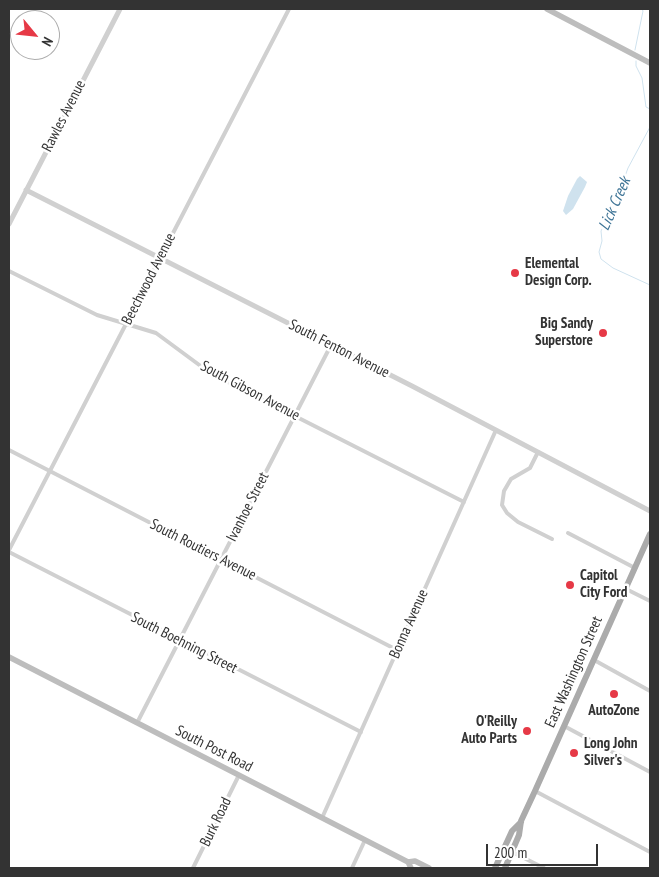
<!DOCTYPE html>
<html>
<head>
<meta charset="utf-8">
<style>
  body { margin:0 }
  #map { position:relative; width:659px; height:877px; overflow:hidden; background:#fff; font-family:"PT Sans Narrow",sans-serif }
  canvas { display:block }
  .frame { position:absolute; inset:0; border:10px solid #333; pointer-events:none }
  .north { position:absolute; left:10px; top:10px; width:50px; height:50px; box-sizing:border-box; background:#fff; border:1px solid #adadad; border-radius:50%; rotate:118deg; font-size:14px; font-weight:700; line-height:20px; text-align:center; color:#333 }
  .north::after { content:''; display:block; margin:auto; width:18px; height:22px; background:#e63946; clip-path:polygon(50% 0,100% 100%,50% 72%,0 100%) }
  .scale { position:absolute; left:486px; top:844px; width:112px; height:22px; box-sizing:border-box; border:2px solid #333; border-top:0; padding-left:6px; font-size:15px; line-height:18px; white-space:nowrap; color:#333; -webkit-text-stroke:4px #fff; paint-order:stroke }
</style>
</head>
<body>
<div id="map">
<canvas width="659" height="877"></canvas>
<div class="frame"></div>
<div class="north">N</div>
<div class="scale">200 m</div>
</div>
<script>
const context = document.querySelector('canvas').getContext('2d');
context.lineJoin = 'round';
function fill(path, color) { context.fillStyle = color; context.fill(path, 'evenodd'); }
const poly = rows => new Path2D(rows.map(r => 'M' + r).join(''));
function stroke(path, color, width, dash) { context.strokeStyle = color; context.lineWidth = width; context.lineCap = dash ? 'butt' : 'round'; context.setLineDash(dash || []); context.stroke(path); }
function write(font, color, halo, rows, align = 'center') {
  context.font = font + ' "PT Sans Narrow",sans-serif'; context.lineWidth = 5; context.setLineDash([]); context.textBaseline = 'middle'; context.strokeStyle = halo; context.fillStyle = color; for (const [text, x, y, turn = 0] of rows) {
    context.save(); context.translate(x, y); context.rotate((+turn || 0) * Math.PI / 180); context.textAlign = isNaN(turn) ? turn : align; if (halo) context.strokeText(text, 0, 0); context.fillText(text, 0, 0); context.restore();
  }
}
fill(poly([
  [580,176,587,182,585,187,573,209,566,215,563,211,568,196,577,179]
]), '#cfe2ee');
stroke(poly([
  [635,50,643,11,642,9],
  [636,61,636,66,642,78,646,107,650,109],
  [650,127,628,168,616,201,601,231,602,241,599,252,601,259,613,268,650,285]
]), '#cfe2ee', 1);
stroke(poly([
  [9,271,97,315,156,333,202,367,220,378,464,502],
  [9,450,397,650],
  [538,452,530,468,511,479,504,491,502,505,507,513,518,522,552,539],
  [568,533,635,568],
  [9,550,289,9],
  [9,552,361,732],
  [626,589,650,601],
  [594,660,650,691],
  [137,723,331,345],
  [564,726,650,772],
  [535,791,650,852],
  [322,818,496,430],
  [512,852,544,868],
  [193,868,239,775],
  [352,868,365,840]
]), '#d0d0d0', 4);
stroke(poly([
  [26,190,412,386,650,511],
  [9,224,120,9]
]), '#d0d0d0', 5);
stroke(poly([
  [547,9,650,63],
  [9,657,408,862,411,868],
  [408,862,415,861,429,868]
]), '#bdbdbd', 5.5);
stroke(poly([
  [495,868,512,831,521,822],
  [505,868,519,835,521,821,535,791,650,534]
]), '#ababab', 6);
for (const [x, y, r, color] of [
  [515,273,5,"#e63946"],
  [603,333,5,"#e63946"],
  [570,585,5,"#e63946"],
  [614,694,5,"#e63946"],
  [527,731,5,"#e63946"],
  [574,753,5,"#e63946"]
]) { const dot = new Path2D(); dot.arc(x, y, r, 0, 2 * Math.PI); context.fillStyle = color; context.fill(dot); stroke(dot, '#fff', 2); }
write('15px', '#333', '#fff', [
  ["Rawles Avenue",64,116,-63],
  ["Beechwood Avenue",149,279,-63],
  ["South Fenton Avenue",339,349,27],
  ["South Gibson Avenue",250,391,28],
  ["Ivanhoe Street",248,507,-63],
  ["South Routiers Avenue",203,550,27],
  ["Bonna Avenue",409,624,-66],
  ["South Boehning Street",184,643,27],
  ["East Washington Street",574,672,-66],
  ["South Post Road",214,749,27],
  ["Burk Road",216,822,-64]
]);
write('bold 15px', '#333', '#fff', [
  ["Elemental",525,264],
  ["Design Corp.",525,281],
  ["Big Sandy",593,324,"right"],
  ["Superstore",593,341,"right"],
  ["Capitol",580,576],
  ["City Ford",580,593],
  ["AutoZone",614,711,"center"],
  ["O'Reilly",517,722,"right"],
  ["Auto Parts",517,739,"right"],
  ["Long John",584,744],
  ["Silver's",584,761]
], 'left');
write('italic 16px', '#3f7597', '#fff', [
  ["Lick Creek",615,204,-66]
]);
</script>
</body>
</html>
